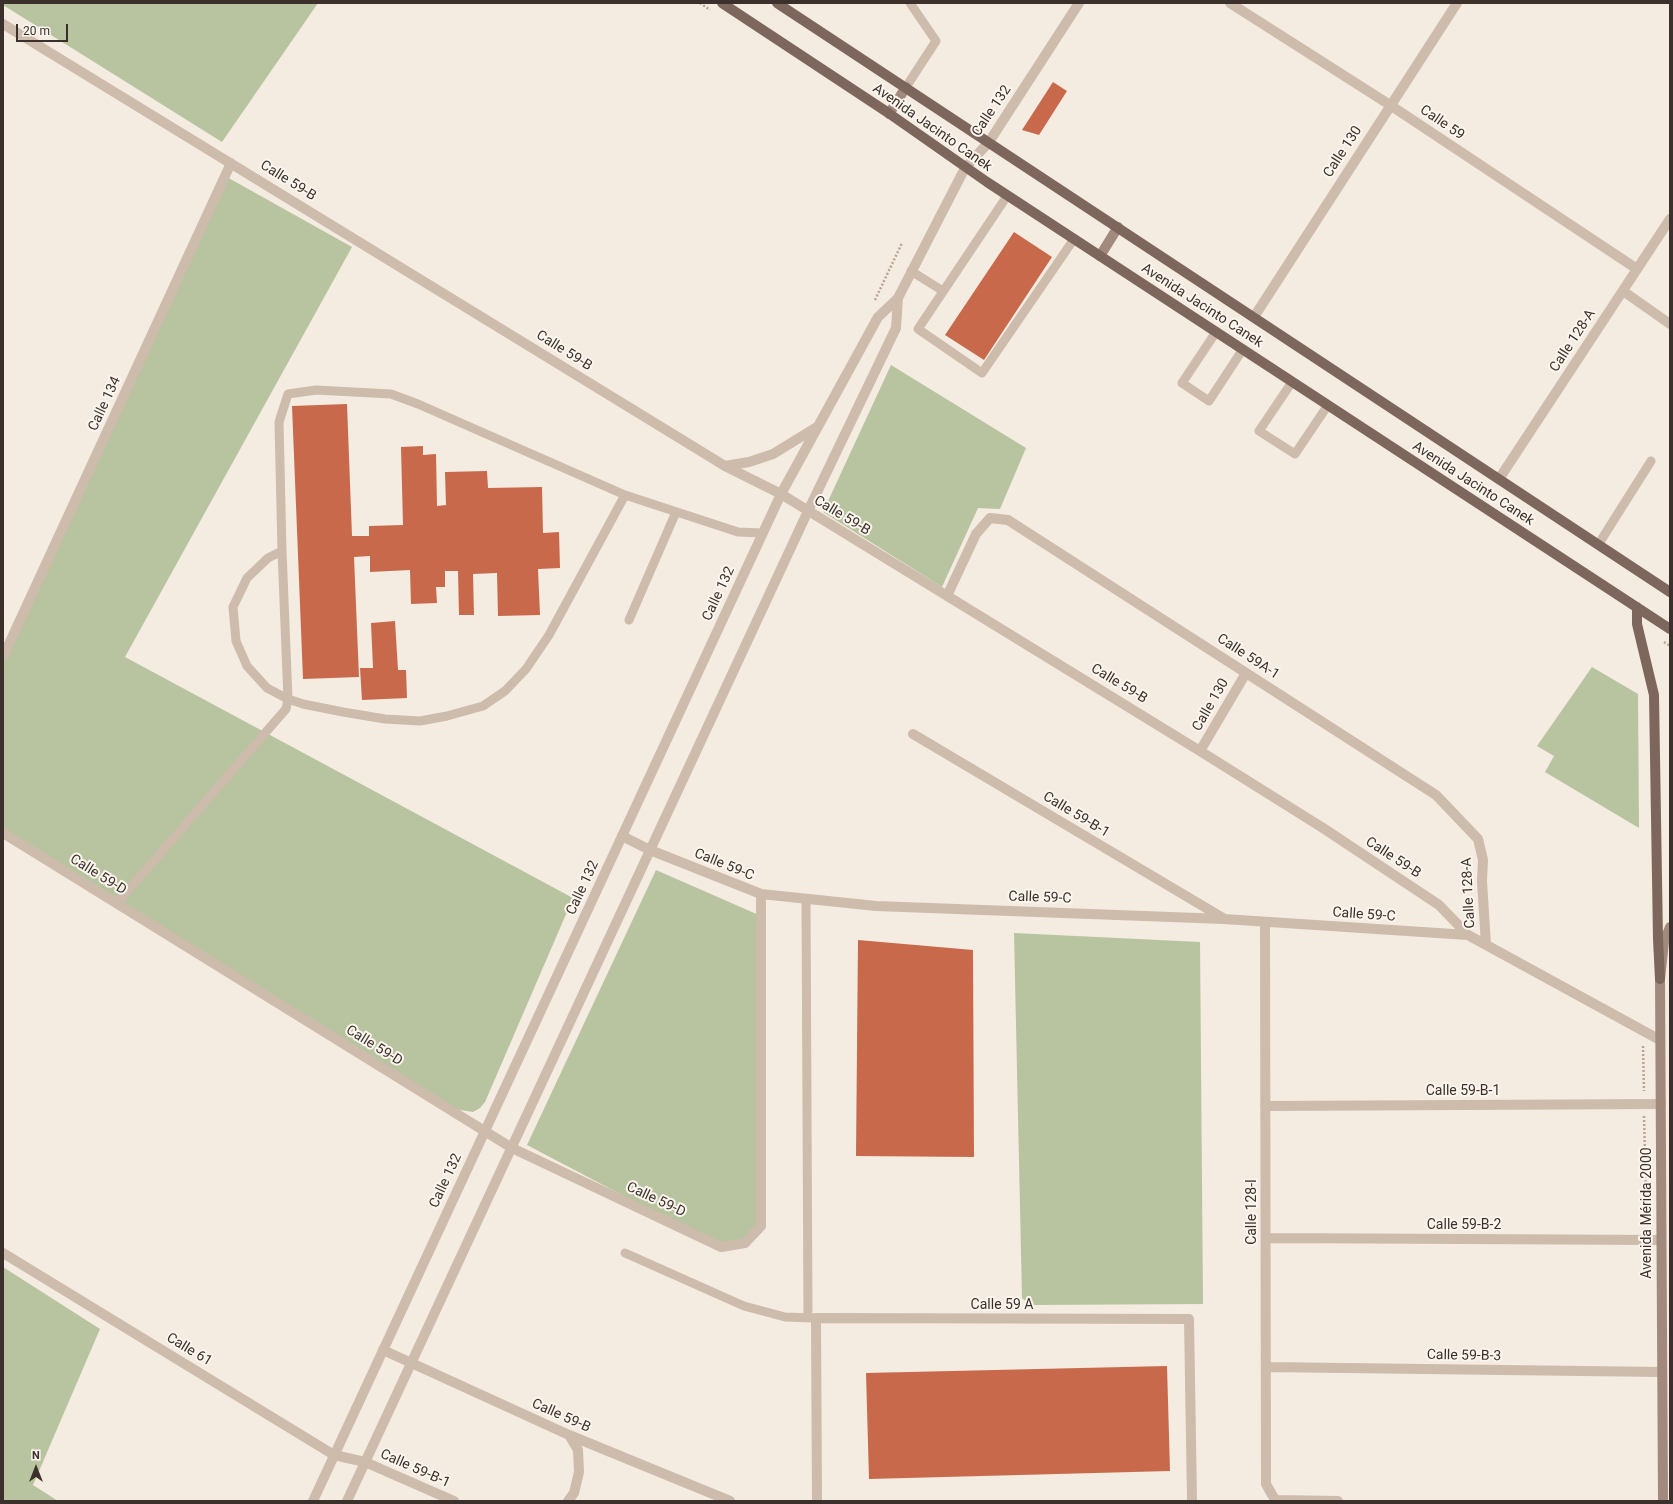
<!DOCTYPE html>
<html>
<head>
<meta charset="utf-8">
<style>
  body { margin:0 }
  #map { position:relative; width:1673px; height:1504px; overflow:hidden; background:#f4ebe1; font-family:Roboto,sans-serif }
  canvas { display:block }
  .frame { position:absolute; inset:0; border:4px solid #3b302b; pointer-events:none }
  .north { position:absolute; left:16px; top:1448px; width:40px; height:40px; -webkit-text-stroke:3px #fbf5ee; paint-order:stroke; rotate:0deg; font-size:11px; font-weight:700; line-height:16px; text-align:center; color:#3b302b }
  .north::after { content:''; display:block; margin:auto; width:14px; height:18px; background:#3b302b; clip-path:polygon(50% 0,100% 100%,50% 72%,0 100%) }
  .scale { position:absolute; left:16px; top:24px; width:52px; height:18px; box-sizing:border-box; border:2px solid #3b302b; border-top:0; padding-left:5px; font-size:12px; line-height:14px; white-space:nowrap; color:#3b302b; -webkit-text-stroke:3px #fbf5ee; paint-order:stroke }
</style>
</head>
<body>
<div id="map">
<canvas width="1673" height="1504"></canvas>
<div class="frame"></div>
<div class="north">N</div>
<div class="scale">20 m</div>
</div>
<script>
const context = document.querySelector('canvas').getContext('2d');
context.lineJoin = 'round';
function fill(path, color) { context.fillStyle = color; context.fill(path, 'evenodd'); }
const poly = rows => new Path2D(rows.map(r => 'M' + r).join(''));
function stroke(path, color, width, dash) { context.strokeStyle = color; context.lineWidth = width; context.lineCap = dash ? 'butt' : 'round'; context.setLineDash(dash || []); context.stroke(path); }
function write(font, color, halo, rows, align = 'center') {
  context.font = font + ' Roboto,sans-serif'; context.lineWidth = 4; context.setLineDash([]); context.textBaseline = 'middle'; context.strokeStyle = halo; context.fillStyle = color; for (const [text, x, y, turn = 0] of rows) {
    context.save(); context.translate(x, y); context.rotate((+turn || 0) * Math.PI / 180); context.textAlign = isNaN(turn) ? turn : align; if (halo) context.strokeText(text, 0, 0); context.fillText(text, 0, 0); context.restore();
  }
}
fill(poly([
  [3,3,318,3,222,142,3,5],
  [225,176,352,247,125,657,573,898,485,1102,480,1108,473,1112,454,1109,3,833,3,657],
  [891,365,1026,448,1000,509,978,508,942,587,823,512],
  [1592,667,1638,694,1639,828,1545,772,1554,756,1537,746],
  [656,870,761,916,761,1226,745,1243,721,1247,527,1145],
  [1014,933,1200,942,1203,1304,1030,1305,1022,1298],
  [3,1267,100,1329,33,1485,58,1501,3,1501]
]), '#b8c4a0');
fill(poly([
  [1053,82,1067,91,1039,135,1022,130],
  [1014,232,1052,257,984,360,945,335],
  [347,404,352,536,369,536,369,526,403,525,401,447,423,446,423,455,436,454,437,506,446,505,445,472,487,471,488,488,542,487,543,533,559,532,560,568,538,569,540,615,498,616,497,573,473,574,474,615,459,615,458,571,445,571,445,587,436,587,437,603,411,604,410,570,370,572,370,556,354,557,359,677,303,679,292,406],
  [395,621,398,670,406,670,407,698,362,700,360,668,373,668,371,623],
  [858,940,973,950,974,1157,856,1156],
  [1167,1366,1170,1471,869,1479,866,1373]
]), '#c8694b');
stroke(poly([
  [700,3,710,10],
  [875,300,902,243],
  [1664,642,1670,646],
  [1643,1046,1644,1091],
  [1644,1116,1646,1193]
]), '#b9a596', 2.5, [2, 2]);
stroke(poly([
  [906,87,936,41,910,3],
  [1007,196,918,329,982,373,1074,239],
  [911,271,943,291],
  [1216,332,1182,383,1209,401,1243,349],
  [1292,382,1259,431,1295,454,1328,405],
  [625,495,418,404,391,394,316,390,288,394,279,422,282,551,288,699,303,704,343,712,385,719,420,721,447,716,483,706,505,691,526,669,549,635,625,495,738,532,763,533],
  [1598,545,1651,461],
  [629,620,676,512],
  [806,899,808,1318],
  [117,903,286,709,288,699,267,688,247,666,236,641,233,607,247,578,268,558,282,551],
  [625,1253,744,1306,785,1317,813,1318]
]), '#cdbbac', 9);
stroke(poly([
  [1230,3,1390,105,1637,269],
  [3,24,725,466,781,494,1200,751,1323,828,1439,905,1468,935,1660,1040],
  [1623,291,1670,324],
  [1254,317,1457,3],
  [1499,479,1670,219],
  [947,596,976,534,990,518,1008,520,1436,795,1478,839,1483,860,1482,881,1486,945],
  [3,657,231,163],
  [913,734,1223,918],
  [1200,751,1246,673],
  [3,833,512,1148,721,1247,745,1243,761,1226,761,894],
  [622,836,650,850,761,894,876,906,1224,919,1468,935],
  [1265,922,1266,1484,1275,1500,1338,1501],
  [1265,1106,1661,1104],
  [1266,1238,1661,1240],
  [3,1253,334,1455,365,1462,454,1501],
  [383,1350,569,1435,730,1501],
  [1266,1367,1662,1372],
  [568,1501,574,1493,579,1472,578,1450,569,1435],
  [817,1501,816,1318,1189,1319,1192,1501]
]), '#cdbbac', 10);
stroke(poly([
  [725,466,749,462,773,454,817,427],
  [313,1501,781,494,878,317,898,298,965,168,989,142,1079,3],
  [347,1501,808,511,896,328,898,298]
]), '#cdbbac', 10);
stroke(poly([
  [889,114,906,87],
  [1100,256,1118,227],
  [1663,1501,1660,979,1664,942,1670,927]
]), '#a18a7d', 10);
stroke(poly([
  [722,3,887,112,987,182,1670,629],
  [777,3,1670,592],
  [1637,607,1637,624,1654,695,1658,939,1660,979]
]), '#7d675c', 10);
write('14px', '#3b302b', '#fbf5ee', [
  ["Calle 132",992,111,-56],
  ["Calle 59",1442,123,34],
  ["Avenida Jacinto Canek",932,128,35],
  ["Calle 130",1343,152,-57],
  ["Calle 59-B",288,181,32],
  ["Avenida Jacinto Canek",1202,306,33],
  ["Calle 128-A",1573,341,-57],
  ["Calle 59-B",564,351,32],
  ["Calle 134",105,404,-65],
  ["Avenida Jacinto Canek",1473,484,33],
  ["Calle 59-B",842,516,31],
  ["Calle 132",719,594,-65],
  ["Calle 59A-1",1248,657,33],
  ["Calle 59-B",1119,684,31],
  ["Calle 130",1211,705,-60],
  ["Calle 59-B-1",1076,815,31],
  ["Calle 59-B",1393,858,33],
  ["Calle 59-C",724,865,22],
  ["Calle 59-D",98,875,32],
  ["Calle 132",583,888,-65],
  ["Calle 128-A",1469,893,-93],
  ["Calle 59-C",1040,898,2],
  ["Calle 59-C",1364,915,4],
  ["Calle 59-D",374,1046,32],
  ["Calle 59-B-1",1463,1091],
  ["Calle 132",446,1181,-65],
  ["Calle 59-D",656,1200,25],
  ["Calle 128-I",1252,1212,-90],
  ["Avenida Mérida 2000",1647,1213,-90],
  ["Calle 59-B-2",1464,1225],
  ["Calle 59 A",1002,1305],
  ["Calle 61",189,1350,31],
  ["Calle 59-B-3",1464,1356,1],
  ["Calle 59-B",561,1416,24],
  ["Calle 59-B-1",415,1469,24]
]);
</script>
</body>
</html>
